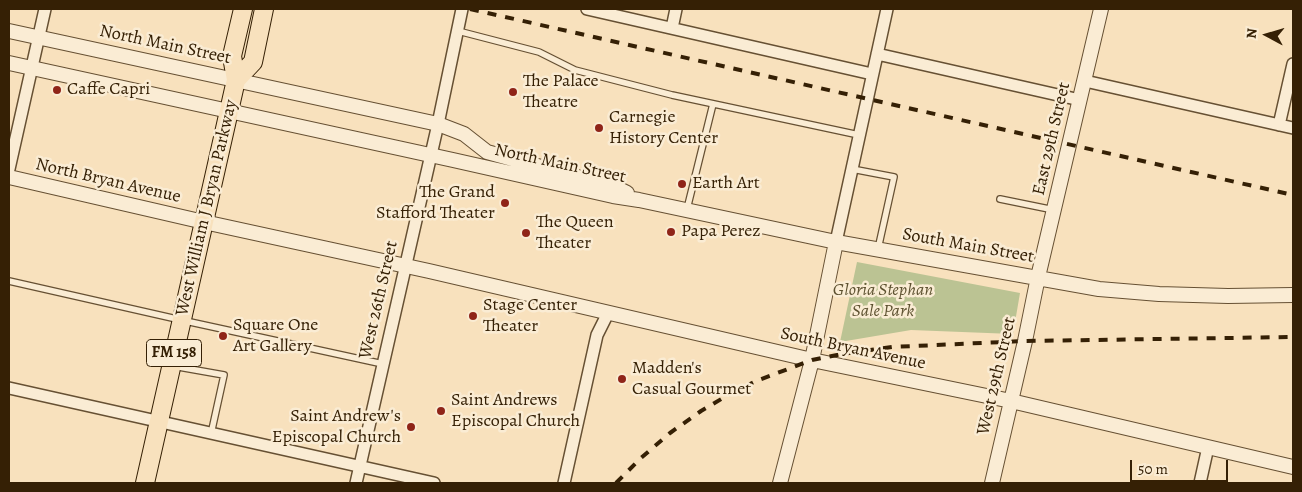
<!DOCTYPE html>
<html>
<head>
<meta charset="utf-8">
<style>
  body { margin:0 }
  #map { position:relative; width:1302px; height:492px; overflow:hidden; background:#f8e1bd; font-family:Alegreya,serif }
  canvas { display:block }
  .frame { position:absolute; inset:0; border:10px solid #352005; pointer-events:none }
  .north { position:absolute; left:1242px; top:10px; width:50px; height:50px; -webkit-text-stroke:4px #faecd4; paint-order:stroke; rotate:276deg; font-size:14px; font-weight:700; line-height:20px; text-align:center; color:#352005 }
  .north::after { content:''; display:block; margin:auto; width:18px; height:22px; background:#352005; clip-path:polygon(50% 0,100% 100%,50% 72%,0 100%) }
  .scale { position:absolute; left:1130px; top:460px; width:98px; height:22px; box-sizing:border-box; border:2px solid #352005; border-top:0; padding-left:6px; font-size:15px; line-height:18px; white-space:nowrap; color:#352005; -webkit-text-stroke:4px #faecd4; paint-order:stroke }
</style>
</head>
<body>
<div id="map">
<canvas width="1302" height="492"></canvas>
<div class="frame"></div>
<div class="north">N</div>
<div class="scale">50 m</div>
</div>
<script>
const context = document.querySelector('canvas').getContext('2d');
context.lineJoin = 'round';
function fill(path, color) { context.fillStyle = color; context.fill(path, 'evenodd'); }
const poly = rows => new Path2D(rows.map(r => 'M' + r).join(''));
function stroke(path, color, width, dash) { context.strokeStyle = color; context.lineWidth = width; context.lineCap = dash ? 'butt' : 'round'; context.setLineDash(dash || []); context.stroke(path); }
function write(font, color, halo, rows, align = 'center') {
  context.font = font + ' Alegreya,serif'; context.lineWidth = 5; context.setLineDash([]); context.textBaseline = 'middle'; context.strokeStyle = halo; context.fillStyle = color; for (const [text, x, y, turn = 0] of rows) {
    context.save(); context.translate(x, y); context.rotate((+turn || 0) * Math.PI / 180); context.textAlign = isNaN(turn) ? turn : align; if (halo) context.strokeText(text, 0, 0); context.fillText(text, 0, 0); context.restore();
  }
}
fill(poly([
  [857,262,1020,293,1013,334,911,330,840,342]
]), '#bbc393');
const service = poly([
  [458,31,539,52,575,70,672,95,859,135],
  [852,169,894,177,878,249],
  [1000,199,1054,210],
  [687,209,713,104],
  [9,281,181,320,383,364],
  [173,366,224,375,211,434]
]);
const minor = poly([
  [587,9,872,74],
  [672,28,676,9],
  [877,54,1080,100],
  [1085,81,1293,128],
  [1279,125,1293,64],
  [9,169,45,9],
  [836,242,887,9],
  [9,388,434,483],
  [356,483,438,124,462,9],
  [564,483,597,335,608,313],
  [1200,483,1208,447]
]);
const tertiary = poly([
  [9,31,438,124,464,134,487,152,617,188,627,193],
  [9,63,453,160,613,196,639,200,836,242,1099,289,1159,294,1228,296,1293,295],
  [9,177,204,222,429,271,812,360,1011,401,1293,467],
  [780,483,812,360,836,242],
  [992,483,1025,341,1038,277,1101,9]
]);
const primary = poly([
  [236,80,253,62,264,9],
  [145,483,236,80,232,56,243,9]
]);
stroke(service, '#665033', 8);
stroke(minor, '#665033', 14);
stroke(tertiary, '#665033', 16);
stroke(primary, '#352005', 20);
stroke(service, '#faecd4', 5.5);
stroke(minor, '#faecd4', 11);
stroke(tertiary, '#faecd4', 14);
stroke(primary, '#f8e1bd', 18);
stroke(poly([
  [470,9,1293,195],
  [616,483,641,458,670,433,701,411,728,395,756,381,812,360,842,354,892,347,1025,341,1293,337]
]), '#352005', 4, [9, 9]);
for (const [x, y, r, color] of [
  [57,90,5,"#8f2418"],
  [513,92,5,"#8f2418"],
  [599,128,5,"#8f2418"],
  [682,184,5,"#8f2418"],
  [505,203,5,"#8f2418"],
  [671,232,5,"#8f2418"],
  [526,233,5,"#8f2418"],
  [473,316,5,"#8f2418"],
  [223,336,5,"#8f2418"],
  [622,379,5,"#8f2418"],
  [441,411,5,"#8f2418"],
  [411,427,5,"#8f2418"]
]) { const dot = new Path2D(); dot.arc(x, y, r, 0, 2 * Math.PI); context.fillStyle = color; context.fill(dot); stroke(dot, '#faecd4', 2); }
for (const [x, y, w] of [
  [174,353,55]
]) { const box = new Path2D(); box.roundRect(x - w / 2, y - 13.5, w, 27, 4); context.fillStyle = '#faecd4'; context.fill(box); stroke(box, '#352005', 1); }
write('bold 16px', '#352005', null, [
  ["FM 158",174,353]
]);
write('18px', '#352005', '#faecd4', [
  ["North Main Street",165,45,12],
  ["East 29th Street",1052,139,-77],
  ["North Main Street",560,164,12],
  ["North Bryan Avenue",108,181,13],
  ["West William J Bryan Parkway",207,208,-77],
  ["South Main Street",968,246,10],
  ["West 26th Street",379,300,-77],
  ["South Bryan Avenue",853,349,12],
  ["West 29th Street",997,376,-77]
]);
write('18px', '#352005', '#faecd4', [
  ["The Palace",523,82],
  ["Theatre",523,103],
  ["Caffe Capri",67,90],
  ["Carnegie",609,118],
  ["History Center",609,139],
  ["Earth Art",692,184],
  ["The Grand",495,193,"right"],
  ["Stafford Theater",495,214,"right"],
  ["The Queen",536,223],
  ["Theater",536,244],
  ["Papa Perez",681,232],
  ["Stage Center",483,306],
  ["Theater",483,327],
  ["Square One",233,326],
  ["Art Gallery",233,347],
  ["Madden's",632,369],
  ["Casual Gourmet",632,390],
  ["Saint Andrews",451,401],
  ["Episcopal Church",451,422],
  ["Saint Andrew's",401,417,"right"],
  ["Episcopal Church",401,438,"right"]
], 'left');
write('italic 18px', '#5d5130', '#faecd4', [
  ["Gloria Stephan",883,291],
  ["Sale Park",883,312]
]);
</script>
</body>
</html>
